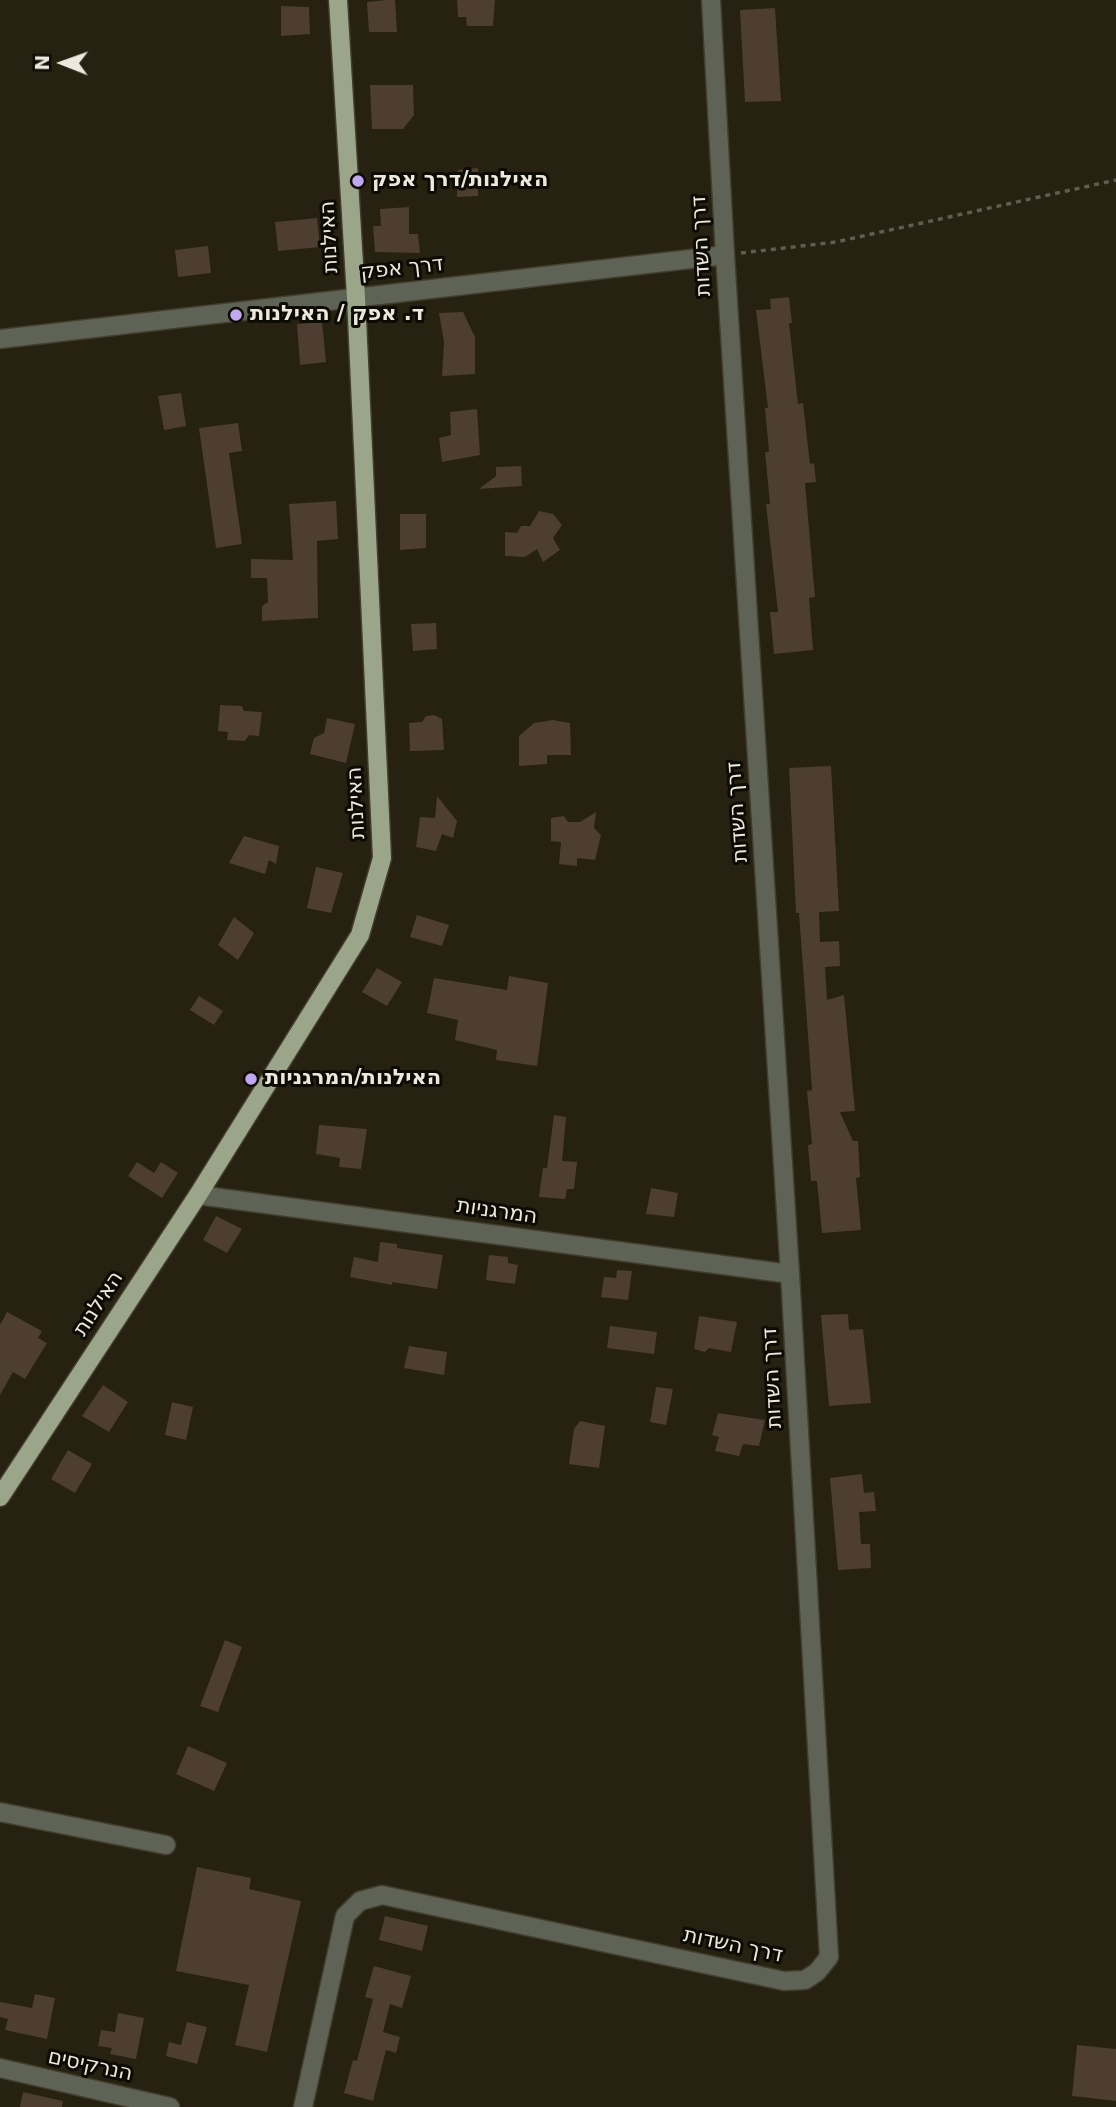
<!DOCTYPE html>
<html>
<head>
<meta charset="utf-8">
<style>
  body { margin:0 }
  #map { position:relative; width:1116px; height:2107px; overflow:hidden; background:#262110; font-family:"DejaVu Sans",sans-serif }
  canvas { display:block }
  .north { position:absolute; left:28px; top:28px; width:70px; height:70px; -webkit-text-stroke:5px #0d0b04; paint-order:stroke; rotate:271deg; font-size:19px; font-weight:700; line-height:28px; text-align:center; color:#ebe8dd }
  .north::after { content:''; display:block; margin:auto; width:24px; height:32px; background:#ebe8dd; clip-path:polygon(50% 0,100% 100%,50% 72%,0 100%) }
</style>
</head>
<body>
<div id="map">
<canvas width="1116" height="2107"></canvas>
<div class="north">N</div>
</div>
<script>
const context = document.querySelector('canvas').getContext('2d');
context.lineJoin = 'round';
function fill(path, color) { context.fillStyle = color; context.fill(path, 'evenodd'); }
const poly = rows => new Path2D(rows.map(r => 'M' + r).join(''));
function stroke(path, color, width, dash) { context.strokeStyle = color; context.lineWidth = width; context.lineCap = dash ? 'butt' : 'round'; context.setLineDash(dash || []); context.stroke(path); }
function write(font, color, halo, rows, align = 'center') {
  context.font = font + ' "DejaVu Sans","Noto Sans Hebrew",sans-serif'; context.lineWidth = 6; context.setLineDash([]); context.textBaseline = 'middle'; context.strokeStyle = halo; context.fillStyle = color; for (const [text, x, y, turn = 0] of rows) {
    context.save(); context.translate(x, y); context.rotate((+turn || 0) * Math.PI / 180); context.textAlign = isNaN(turn) ? turn : align; if (halo) context.strokeText(text, 0, 0); context.fillText(text, 0, 0); context.restore();
  }
}
fill(poly([
  [386,0,395,0,397,32,369,32,367,2],
  [457,0,495,0,493,26,467,26,466,17,458,17],
  [281,6,309,7,310,34,281,36],
  [775,8,781,101,745,102,740,10],
  [370,85,413,85,414,115,403,129,372,129],
  [478,168,478,196,457,197,458,170],
  [409,207,409,234,418,234,420,253,375,252,373,226,381,226,380,209],
  [317,218,320,247,278,251,275,222],
  [208,246,211,273,178,277,175,250],
  [789,297,792,323,789,323,798,404,803,403,810,464,814,463,816,482,805,483,815,597,809,598,813,650,774,654,770,612,778,612,766,504,770,504,765,452,769,452,765,408,768,408,756,310,771,309,770,299],
  [463,312,475,337,475,374,442,376,444,342,439,313],
  [322,322,326,362,300,365,297,324],
  [181,393,186,426,164,430,158,396],
  [477,409,480,455,442,462,439,438,451,435,450,412],
  [238,423,242,451,229,453,242,544,216,548,199,428],
  [521,466,522,486,479,489,496,476,496,467],
  [336,501,338,539,317,541,318,618,262,621,262,606,268,602,267,578,251,578,251,559,293,560,289,504],
  [539,511,553,514,562,525,553,538,560,550,543,562,537,549,525,557,505,556,505,532,517,533,521,526,530,526],
  [400,514,426,514,426,548,400,550],
  [436,623,437,649,413,651,411,624],
  [220,705,242,706,244,711,262,712,259,736,249,735,245,741,227,740,228,732,218,731],
  [434,715,442,719,444,750,410,751,409,723,422,722,426,716],
  [327,718,355,724,346,763,310,754,314,738,324,733],
  [553,720,570,723,571,755,547,755,547,764,519,766,519,736,534,723],
  [831,766,839,911,819,912,820,942,839,941,840,966,825,967,827,1000,844,995,855,1111,840,1112,853,1141,858,1141,860,1177,856,1178,861,1230,822,1233,817,1181,811,1181,808,1145,812,1144,807,1091,812,1090,799,913,796,913,789,768],
  [437,796,457,821,453,838,442,834,436,851,416,847,420,817,435,818],
  [596,812,594,828,601,835,595,860,577,858,577,866,559,864,561,842,551,841,551,818,564,816,568,822,580,822],
  [244,836,279,846,276,864,269,860,265,874,229,863],
  [316,867,343,873,331,913,307,908],
  [417,915,449,925,442,946,410,937],
  [234,917,254,933,238,960,218,945],
  [377,968,402,982,387,1006,362,992],
  [509,976,548,983,537,1066,496,1060,497,1050,455,1040,458,1020,427,1013,434,978,507,990],
  [199,996,223,1011,214,1025,190,1010],
  [554,1115,566,1117,562,1161,577,1162,574,1189,567,1189,565,1199,539,1197,543,1168,547,1168],
  [319,1125,367,1129,361,1169,339,1167,340,1158,316,1154],
  [137,1162,154,1173,161,1162,178,1173,162,1198,128,1176],
  [651,1188,678,1193,674,1217,646,1214],
  [216,1216,242,1229,227,1253,203,1240],
  [380,1242,397,1244,397,1248,443,1255,437,1289,392,1282,392,1285,350,1277,354,1257,378,1262],
  [489,1255,508,1257,508,1263,518,1265,515,1284,486,1280],
  [617,1270,632,1271,628,1300,601,1297,604,1277,616,1278],
  [7,1312,42,1331,38,1338,47,1343,25,1379,13,1372,0,1395,0,1325],
  [848,1314,849,1330,863,1329,871,1403,829,1406,821,1315],
  [699,1316,737,1322,731,1352,709,1348,705,1352,694,1349],
  [610,1326,657,1332,654,1354,607,1348],
  [409,1346,447,1352,444,1375,404,1368],
  [103,1385,128,1402,109,1432,82,1416],
  [656,1387,673,1389,666,1425,650,1422],
  [172,1402,193,1407,186,1440,165,1435],
  [718,1413,765,1420,759,1446,743,1444,739,1456,715,1451,719,1437,712,1435],
  [580,1421,605,1426,599,1468,569,1464,574,1429],
  [68,1450,92,1464,75,1493,51,1479],
  [862,1474,864,1493,874,1492,876,1511,859,1512,861,1544,870,1544,871,1568,838,1570,830,1478],
  [225,1640,242,1647,218,1712,200,1706],
  [188,1746,227,1763,214,1791,176,1774],
  [197,1867,251,1878,249,1889,301,1901,267,2052,235,2045,249,1985,176,1971],
  [385,1916,428,1926,422,1951,379,1940],
  [374,1966,411,1976,402,2008,390,2004,383,2032,400,2037,396,2053,386,2050,373,2101,344,2093,353,2060,357,2061,373,1999,365,1997],
  [35,1994,55,1998,47,2039,5,2030,8,2019,0,2017,0,2002,32,2008],
  [118,2013,144,2018,136,2059,110,2054,112,2048,98,2046,101,2030,115,2032],
  [187,2022,207,2027,197,2064,166,2056,169,2042,181,2045],
  [1077,2045,1116,2049,1116,2101,1072,2096],
  [23,2092,63,2101,62,2107,20,2107]
]), '#4d3e31');
const minor = poly([
  [0,339,725,255],
  [198,1195,790,1274],
  [0,1812,166,1845],
  [0,2068,170,2107],
  [303,2107,345,1916,360,1901,382,1895,784,1981,805,1980,817,1972,829,1957,790,1274,725,255,711,0]
]);
const major = poly([
  [0,1497,198,1195,360,935,382,858,356,297,338,0]
]);
stroke(minor, '#423d2d', 21);
stroke(major, '#423d2d', 21);
stroke(poly([
  [741,253,836,242,1116,180]
]), '#615d4e', 3.5, [5, 5]);
stroke(minor, '#5e6355', 18);
stroke(major, '#9ba589', 18);
for (const [x, y, r, color] of [
  [358,181,7,"#c0a8f3"],
  [236,315,7,"#c0a8f3"],
  [251,1079,7,"#c0a8f3"]
]) { const dot = new Path2D(); dot.arc(x, y, r, 0, 2 * Math.PI); context.fillStyle = color; context.fill(dot); stroke(dot, '#0d0b04', 2.5); }
write('bold 21px', '#ebe8dd', '#0d0b04', [
  ["האילנות/דרך אפק",372,181],
  ["ד. אפק / האילנות",250,315],
  ["האילנות/המרגניות",265,1079]
], 'left');
write('21px', '#ebe8dd', '#0d0b04', [
  ["האילנות",330,237,-93],
  ["דרך השדות",702,246,-93],
  ["דרך אפק",402,269,-6],
  ["האילנות",357,803,-93],
  ["דרך השדות",738,812,-94],
  ["המרגניות",497,1212,8],
  ["האילנות",99,1304,-57],
  ["דרך השדות",773,1378,-93],
  ["דרך השדות",733,1946,12],
  ["הנרקיסים",90,2066,12]
]);
</script>
</body>
</html>
